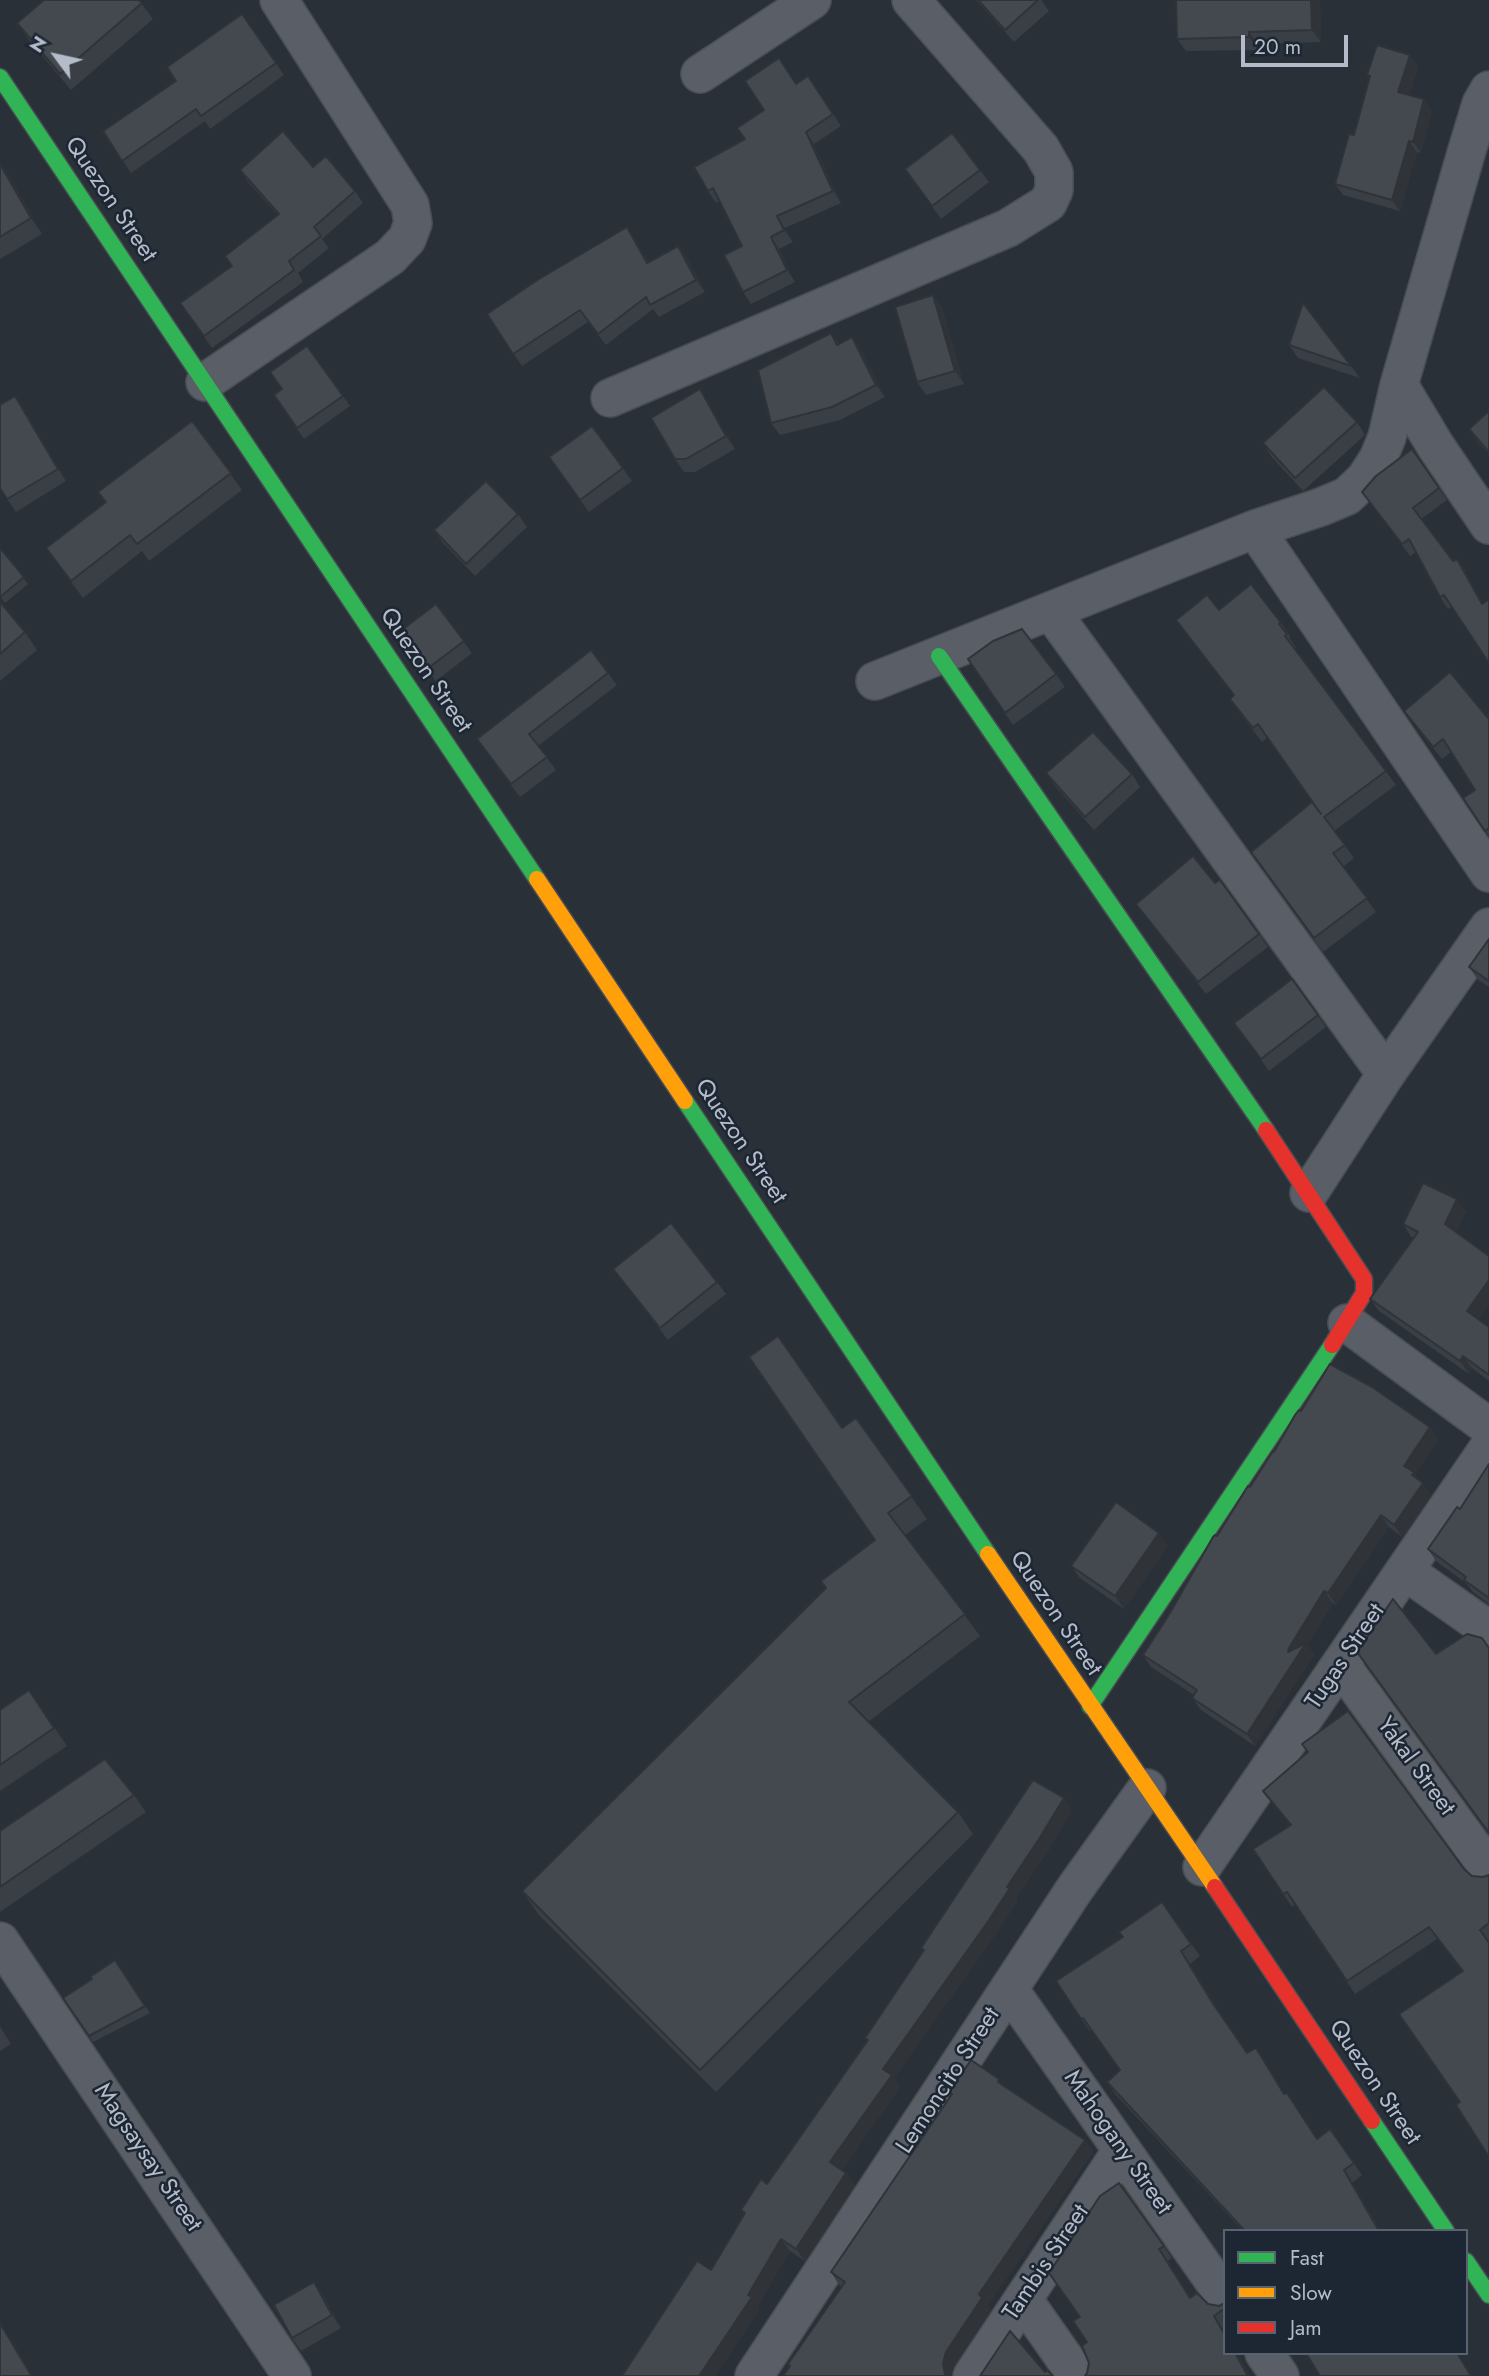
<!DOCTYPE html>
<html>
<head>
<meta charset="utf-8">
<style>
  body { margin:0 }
  #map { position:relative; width:1489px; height:2376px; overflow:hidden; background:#2a3038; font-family:Jost,sans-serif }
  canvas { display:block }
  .legend { position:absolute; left:1223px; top:2229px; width:245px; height:126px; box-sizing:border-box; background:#1d2633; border:2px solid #59626f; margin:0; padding:9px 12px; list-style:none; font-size:21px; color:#b4bcc9 }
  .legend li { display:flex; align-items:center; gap:14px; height:35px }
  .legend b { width:35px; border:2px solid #59626f }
  .north { position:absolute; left:21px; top:21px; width:70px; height:70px; -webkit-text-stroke:5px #1d2633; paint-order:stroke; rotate:303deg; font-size:19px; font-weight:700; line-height:28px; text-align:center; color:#b4bcc9 }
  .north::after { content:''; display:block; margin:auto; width:24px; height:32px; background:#b4bcc9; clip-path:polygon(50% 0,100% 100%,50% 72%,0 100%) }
  .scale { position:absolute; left:1241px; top:35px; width:107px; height:32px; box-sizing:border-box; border:4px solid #b4bcc9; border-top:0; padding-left:9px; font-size:21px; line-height:24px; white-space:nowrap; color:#b4bcc9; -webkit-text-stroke:5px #1d2633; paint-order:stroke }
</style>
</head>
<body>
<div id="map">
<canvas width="1489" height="2376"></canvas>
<ul class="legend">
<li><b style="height:9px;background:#30b455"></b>Fast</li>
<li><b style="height:9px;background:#ff9f0a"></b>Slow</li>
<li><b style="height:9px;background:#e5322d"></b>Jam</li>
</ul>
<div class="north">N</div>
<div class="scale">20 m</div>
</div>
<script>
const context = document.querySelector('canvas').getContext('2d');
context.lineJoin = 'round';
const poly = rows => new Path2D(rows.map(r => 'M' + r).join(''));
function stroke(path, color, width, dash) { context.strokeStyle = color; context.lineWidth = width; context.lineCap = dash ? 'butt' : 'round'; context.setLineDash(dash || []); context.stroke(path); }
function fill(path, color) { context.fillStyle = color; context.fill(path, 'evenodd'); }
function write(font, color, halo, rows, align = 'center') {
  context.font = font + ' Jost,sans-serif'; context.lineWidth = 5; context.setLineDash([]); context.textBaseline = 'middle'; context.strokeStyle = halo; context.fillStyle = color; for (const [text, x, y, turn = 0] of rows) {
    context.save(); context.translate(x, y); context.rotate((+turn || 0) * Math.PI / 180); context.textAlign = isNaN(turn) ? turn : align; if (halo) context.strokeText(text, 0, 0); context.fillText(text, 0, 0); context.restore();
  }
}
const street = poly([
  [700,74,812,0],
  [205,382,390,257,407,239,413,223,410,205,279,0],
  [1399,385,1435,445,1489,525],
  [610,398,1008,228,1048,203,1054,190,1054,172,1041,149,911,0],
  [1255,529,1489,873],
  [1051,611,1386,1074],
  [875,681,1255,529,1321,507,1347,496,1365,479,1378,459,1387,437,1399,385,1467,150,1481,104,1489,90],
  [1309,1193,1386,1074,1489,927],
  [1347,1323,1489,1427],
  [1405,1571,1489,1630],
  [1341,1665,1489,1869],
  [1202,1867,1489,1447],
  [0,1941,292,2376],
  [1009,1989,1225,2297],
  [1023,2299,1077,2376],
  [1264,2353,1280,2376],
  [754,2376,1076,1887,1147,1788],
  [972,2376,1122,2150]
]);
const fast = poly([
  [0,77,537,879],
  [939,656,1266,1130],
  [685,1101,988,1554],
  [1090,1706,1332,1345],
  [1372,2121,1446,2231],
  [1466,2261,1489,2295]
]);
const slow = poly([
  [537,879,685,1101],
  [988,1554,1215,1887]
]);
const jam = poly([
  [1266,1130,1364,1279,1364,1293,1332,1345],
  [1215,1887,1372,2121]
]);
stroke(street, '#484c53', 40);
stroke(fast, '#484c53', 19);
stroke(slow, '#484c53', 19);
stroke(jam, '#484c53', 19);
stroke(street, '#5a5e66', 37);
stroke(fast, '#30b455', 16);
stroke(slow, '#ff9f0a', 16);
stroke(jam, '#e5322d', 16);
fill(poly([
  [139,0,153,19,71,90,28,39,17,23],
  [976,0,1041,0,1049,11,1014,42],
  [1176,0,1320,0,1321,42,1258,44,1258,50,1186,51,1177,39],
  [242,14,284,75,210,129,205,121,131,173,103,131,176,81],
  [1410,55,1418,67,1409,95,1432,110,1421,153,1417,152,1400,211,1343,195,1335,184,1354,135,1369,78,1367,75],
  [808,76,841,126,814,144,841,203,785,228,793,242,779,249,795,282,751,304,743,292,742,246,720,201,716,203,708,191,764,110,796,83],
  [0,163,8,174,42,234,0,259],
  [313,167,355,191,363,203,322,239,329,248,298,273,303,282,212,348,180,303,232,266,225,256,278,215,248,182,240,170],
  [905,169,980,170,989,182,941,219],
  [635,239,648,262,678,246,687,257,705,292,659,317,653,309,606,345,588,322,522,366,487,314],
  [933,295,942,308,964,384,926,395,917,382],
  [831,333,839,344,852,337,861,350,885,397,840,420,780,435,771,423],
  [1289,345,1351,366,1360,378,1298,358],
  [307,346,350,406,304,439,274,395,282,389],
  [15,396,24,409,66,481,16,512,7,499],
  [708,402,735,449,695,472,684,472,675,459],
  [1489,411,1489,454,1477,441,1469,429],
  [192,421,242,490,149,561,142,551,83,598,46,548,105,502],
  [1357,422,1365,435,1303,491,1271,456,1263,443],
  [592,426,632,481,589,512,549,457],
  [1412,449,1447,500,1421,519,1453,561,1457,559,1465,570,1489,663,1452,607,1448,609,1440,597,1416,552,1410,556,1362,492],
  [518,514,527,527,475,576,443,543,434,530],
  [0,548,28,584,5,603,0,597],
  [0,602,25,632,37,650,0,681],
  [436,604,472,653,436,681,408,644],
  [1219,610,1281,623,1290,636,1289,637,1296,648,1294,649,1396,785,1334,831,1354,858,1343,867,1376,912,1323,952,1251,852,1312,802,1268,737,1262,742,1239,712,1230,699,1234,696,1176,620],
  [968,659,1056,674,1065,687,1013,725],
  [608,673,617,685,538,746,556,770,520,797,486,752],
  [1404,711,1489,718,1489,836,1463,798,1475,790,1451,752,1442,759,1413,723],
  [1046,773,1132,774,1140,787,1094,830,1055,786],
  [1136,904,1259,934,1268,947,1206,994],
  [1489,939,1489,987,1478,980,1469,967],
  [1292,979,1326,1027,1269,1071,1243,1035],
  [1466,1211,1456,1232,1489,1256,1489,1305,1478,1320,1489,1327,1489,1381,1472,1368,1469,1374,1379,1311,1370,1299,1414,1238,1411,1237,1403,1224],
  [613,1269,717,1282,726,1294,668,1340],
  [1301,1411,1430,1427,1439,1439,1415,1474,1431,1495,1402,1537,1389,1527,1336,1605,1333,1603,1307,1645,1314,1655,1255,1746,1201,1710,1192,1698,1194,1695,1151,1667,1143,1655,1170,1613,1217,1536],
  [856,1418,927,1519,905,1535,980,1636,868,1722,958,1812,973,1834,716,2092,538,1914,522,1891,875,1540,842,1428],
  [1489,1464,1489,1604,1473,1592,1466,1583,1436,1561,1428,1549,1460,1509],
  [1168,1546,1124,1609,1080,1578,1071,1566],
  [29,1690,67,1746,0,1791,0,1710],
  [1263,1791,1464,1869,1472,1876,1483,1877,1489,1875,1489,1942,1460,2102,1462,1971,1437,1939,1355,1994,1295,1904,1292,1907,1283,1894,1290,1825],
  [134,1795,146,1812,0,1912,0,1831],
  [1072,1810,1048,1851,1016,1898,1018,1900,995,1935,894,2078,900,2087,842,2170,846,2173,855,2185,805,2261,790,2251,758,2306,760,2309,711,2270,744,2214,741,2210,767,2184,867,2040,865,2038,923,1952,921,1948],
  [1162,1902,1200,1956,1190,1964,1221,2014,1247,2053,1256,2048,1285,2094,1287,2093,1317,2139,1330,2129,1362,2175,1352,2183,1381,2231,1243,2231,1115,2094,1107,2082,1120,2070,1092,2030,1090,2031,1081,2019,1123,1937],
  [115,1960,150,2013,93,2042,63,1998,92,1979],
  [0,2025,11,2044,0,2051],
  [1004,2086,1085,2140,1093,2152,988,2305,991,2310,955,2364,951,2376,790,2367,788,2364,842,2287,839,2285,831,2272,951,2095,949,2092],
  [1119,2183,1172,2258,1168,2261,1190,2298,1208,2304,1219,2306,1225,2303,1225,2326,1222,2328,1225,2332,1225,2353,1237,2353,1250,2376,1085,2376,1087,2373,1089,2363,1087,2342,1080,2317],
  [314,2282,323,2295,341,2328,301,2351,292,2338]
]), '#3a3f45');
fill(poly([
  [1311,0,1320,0,1321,42,1312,30],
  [1249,32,1258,44,1258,50,1249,37],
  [1410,55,1418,67,1406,103,1398,92],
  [1424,99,1432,110,1421,153,1413,142],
  [806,132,814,144,841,203,833,191],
  [1409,141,1417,152,1400,211,1392,200],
  [0,163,8,174,42,234,31,218],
  [777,216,785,228,793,242,784,230],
  [627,227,635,239,655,274,647,263],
  [771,237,779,249,795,282,787,270],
  [678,246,687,257,705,292,696,280],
  [933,295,942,308,964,384,955,371],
  [852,337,861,350,885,397,876,385],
  [700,389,708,402,735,449,726,436],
  [15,396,24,409,66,481,58,469],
  [1457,559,1465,570,1489,614,1482,604],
  [1457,1199,1466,1211,1454,1236,1445,1224],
  [1489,1280,1489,1305,1476,1323,1467,1311],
  [1463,1356,1472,1368,1469,1374,1460,1361],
  [1430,1427,1439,1439,1415,1474,1431,1495,1402,1537,1394,1525,1404,1466],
  [1381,1515,1389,1527,1336,1605,1328,1593],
  [1159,1533,1168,1546,1124,1609,1115,1596],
  [1324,1591,1333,1603,1307,1645,1314,1655,1255,1746,1247,1734,1288,1652,1289,1648],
  [1064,1798,1072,1810,1048,1851,1016,1898,1018,1900,995,1935,894,2078,900,2087,839,2174,830,2162,883,2069,1007,1887],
  [1181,1951,1190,1964,1221,2014,1212,2002],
  [0,2025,11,2044,0,2027],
  [1256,2048,1264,2060,1293,2106,1284,2094],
  [1085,2140,1093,2152,988,2305,991,2310,955,2364,951,2376,947,2376,943,2363,946,2352,979,2294],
  [1344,2170,1352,2183,1381,2231,1379,2231],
  [846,2173,855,2185,805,2261,796,2249],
  [781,2239,790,2251,758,2306,760,2309,716,2376,699,2376],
  [314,2282,323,2295,341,2328,332,2315],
  [0,2321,33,2376,32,2376,0,2323],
  [1235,2353,1237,2353,1250,2376,1248,2376]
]), '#303338');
const building = poly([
  [44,0,139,0,142,3,60,74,17,23,44,0],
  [978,0,1038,0,1005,30,978,0],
  [1176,0,1311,0,1312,30,1249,32,1249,37,1177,39,1176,0],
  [242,14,276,63,201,116,196,109,122,161,103,131,176,81,167,67,242,14],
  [1377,45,1410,55,1398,92,1424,99,1413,142,1409,141,1392,200,1335,184,1349,134,1354,135,1370,76,1367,75,1377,45],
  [779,58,796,84,808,76,833,114,806,132,833,191,777,216,784,230,771,237,787,270,743,292,724,255,742,246,713,188,708,191,694,167,745,139,737,128,764,110,745,81,779,58],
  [283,131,313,167,326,156,355,191,314,227,321,236,289,261,294,270,204,336,180,303,232,266,225,256,279,214,240,170,283,131],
  [952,133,980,170,932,206,905,169,952,133],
  [0,164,31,218,0,237,0,164],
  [627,227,647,263,678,246,696,280,650,305,646,297,598,334,580,310,513,354,487,314,539,279,627,227],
  [933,295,955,371,917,382,895,307,933,295],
  [1303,303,1351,366,1289,345,1303,303],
  [831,333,837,345,852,337,876,385,832,407,771,423,758,370,831,333],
  [307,346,343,396,297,428,274,395,282,389,270,372,307,346],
  [1324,387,1357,422,1295,478,1263,443,1324,387],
  [700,389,726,436,686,459,675,459,651,418,700,389],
  [15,396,58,469,7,499,0,488,0,405,15,396],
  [1489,411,1489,452,1469,429,1489,411],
  [192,421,231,473,137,544,130,535,71,581,46,548,106,502,98,492,192,421],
  [592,426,623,468,580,500,549,457,592,426],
  [1412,449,1439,488,1413,508,1453,561,1457,559,1482,604,1489,599,1489,663,1444,595,1440,597,1409,539,1402,544,1362,492,1376,476,1412,449],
  [486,481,518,514,466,564,434,530,486,481],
  [0,548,24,577,0,597,0,548],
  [1251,584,1281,623,1279,624,1287,634,1285,636,1386,771,1324,817,1345,845,1333,853,1367,898,1314,938,1251,852,1312,802,1321,814,1258,724,1253,728,1230,699,1234,695,1176,620,1207,595,1219,610,1251,584],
  [0,602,25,632,0,654,0,602],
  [436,604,464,641,427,669,399,632,436,604],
  [1022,629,1056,674,1005,713,968,659,993,641,1022,629],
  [591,650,608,673,529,734,547,757,511,784,477,739,591,650],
  [1450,672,1488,718,1489,718,1489,828,1485,831,1463,798,1475,790,1443,739,1433,747,1404,711,1450,672],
  [1093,732,1132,774,1085,817,1046,773,1093,732],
  [1193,856,1215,883,1220,880,1259,934,1198,982,1136,904,1193,856],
  [1489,939,1489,981,1469,967,1489,939],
  [1292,979,1318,1015,1261,1059,1234,1023,1292,979],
  [1423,1183,1457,1199,1445,1224,1489,1256,1489,1280,1467,1311,1489,1327,1489,1375,1463,1356,1460,1361,1370,1299,1418,1232,1403,1224,1423,1183],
  [671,1223,717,1282,660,1328,613,1269,671,1223],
  [778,1336,842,1428,856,1418,912,1496,888,1513,965,1614,849,1702,958,1812,700,2070,522,1891,826,1588,821,1581,875,1540,749,1357,778,1336],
  [1330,1364,1372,1387,1430,1427,1404,1466,1414,1472,1412,1475,1423,1483,1394,1525,1381,1515,1328,1593,1324,1591,1289,1648,1288,1652,1306,1643,1247,1734,1192,1698,1197,1690,1143,1655,1170,1613,1213,1537,1215,1535,1217,1536,1248,1486,1250,1487,1273,1451,1274,1452,1295,1415,1299,1410,1301,1411,1330,1364],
  [1489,1464,1489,1598,1464,1580,1466,1577,1428,1549,1457,1507,1460,1509,1489,1464],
  [1116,1502,1159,1533,1115,1596,1071,1566,1116,1502],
  [1393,1599,1436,1654,1467,1634,1482,1638,1489,1648,1489,1833,1357,1652,1393,1599],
  [29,1690,54,1728,0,1765,0,1710,29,1690],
  [1348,1711,1464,1869,1472,1876,1483,1877,1489,1875,1489,1923,1480,1930,1489,1943,1489,2157,1456,2105,1460,2102,1399,2014,1463,1971,1429,1927,1347,1981,1287,1892,1283,1894,1253,1849,1291,1825,1263,1791,1308,1752,1302,1744,1348,1711],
  [105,1759,134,1795,0,1887,0,1831,105,1759],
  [1033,1780,1064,1798,1039,1839,1007,1887,1010,1888,987,1923,883,2069,892,2075,830,2162,846,2173,796,2249,781,2239,748,2295,752,2297,699,2376,622,2376,697,2261,711,2270,745,2213,741,2210,761,2179,767,2184,868,2040,865,2038,924,1950,921,1948,1033,1780],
  [1162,1902,1191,1944,1181,1951,1212,2002,1247,2053,1256,2048,1284,2094,1287,2093,1317,2139,1330,2129,1354,2163,1344,2170,1379,2231,1245,2231,1107,2082,1120,2070,1083,2018,1081,2019,1056,1981,1123,1937,1119,1932,1162,1902],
  [115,1960,145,2006,89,2036,63,1998,92,1979,90,1977,115,1960],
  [971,2060,999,2079,998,2082,1085,2140,979,2294,982,2298,946,2352,943,2363,945,2374,947,2376,783,2376,790,2366,788,2364,845,2282,831,2272,952,2094,949,2092,971,2060],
  [1119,2183,1164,2246,1159,2249,1190,2298,1197,2293,1208,2304,1219,2306,1225,2303,1225,2308,1214,2316,1225,2335,1225,2353,1235,2353,1248,2376,1085,2376,1087,2373,1089,2363,1082,2346,1087,2342,1073,2321,1080,2317,1049,2273,1100,2196,1119,2183],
  [314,2282,332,2315,292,2338,274,2305,314,2282],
  [0,2323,31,2375,29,2376,0,2376,0,2323],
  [1010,2331,1045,2372,1047,2370,1053,2376,980,2376,1010,2331],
  [1306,2353,1457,2353,1471,2376,1320,2376,1306,2353]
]);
fill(building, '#444950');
stroke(building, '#303338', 2);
write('24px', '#b4bcc9', '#1d2633', [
  ["Quezon Street",110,200,56],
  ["Quezon Street",425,671,56],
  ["Quezon Street",740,1142,56],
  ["Quezon Street",1055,1614,56],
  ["Tugas Street",1346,1657,-56],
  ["Yakal Street",1415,1767,54],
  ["Lemoncito Street",949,2081,-57],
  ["Quezon Street",1374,2083,56],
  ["Mahogany Street",1117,2143,55],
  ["Magsaysay Street",147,2158,56],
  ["Tambis Street",1047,2263,-56]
]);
</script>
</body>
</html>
